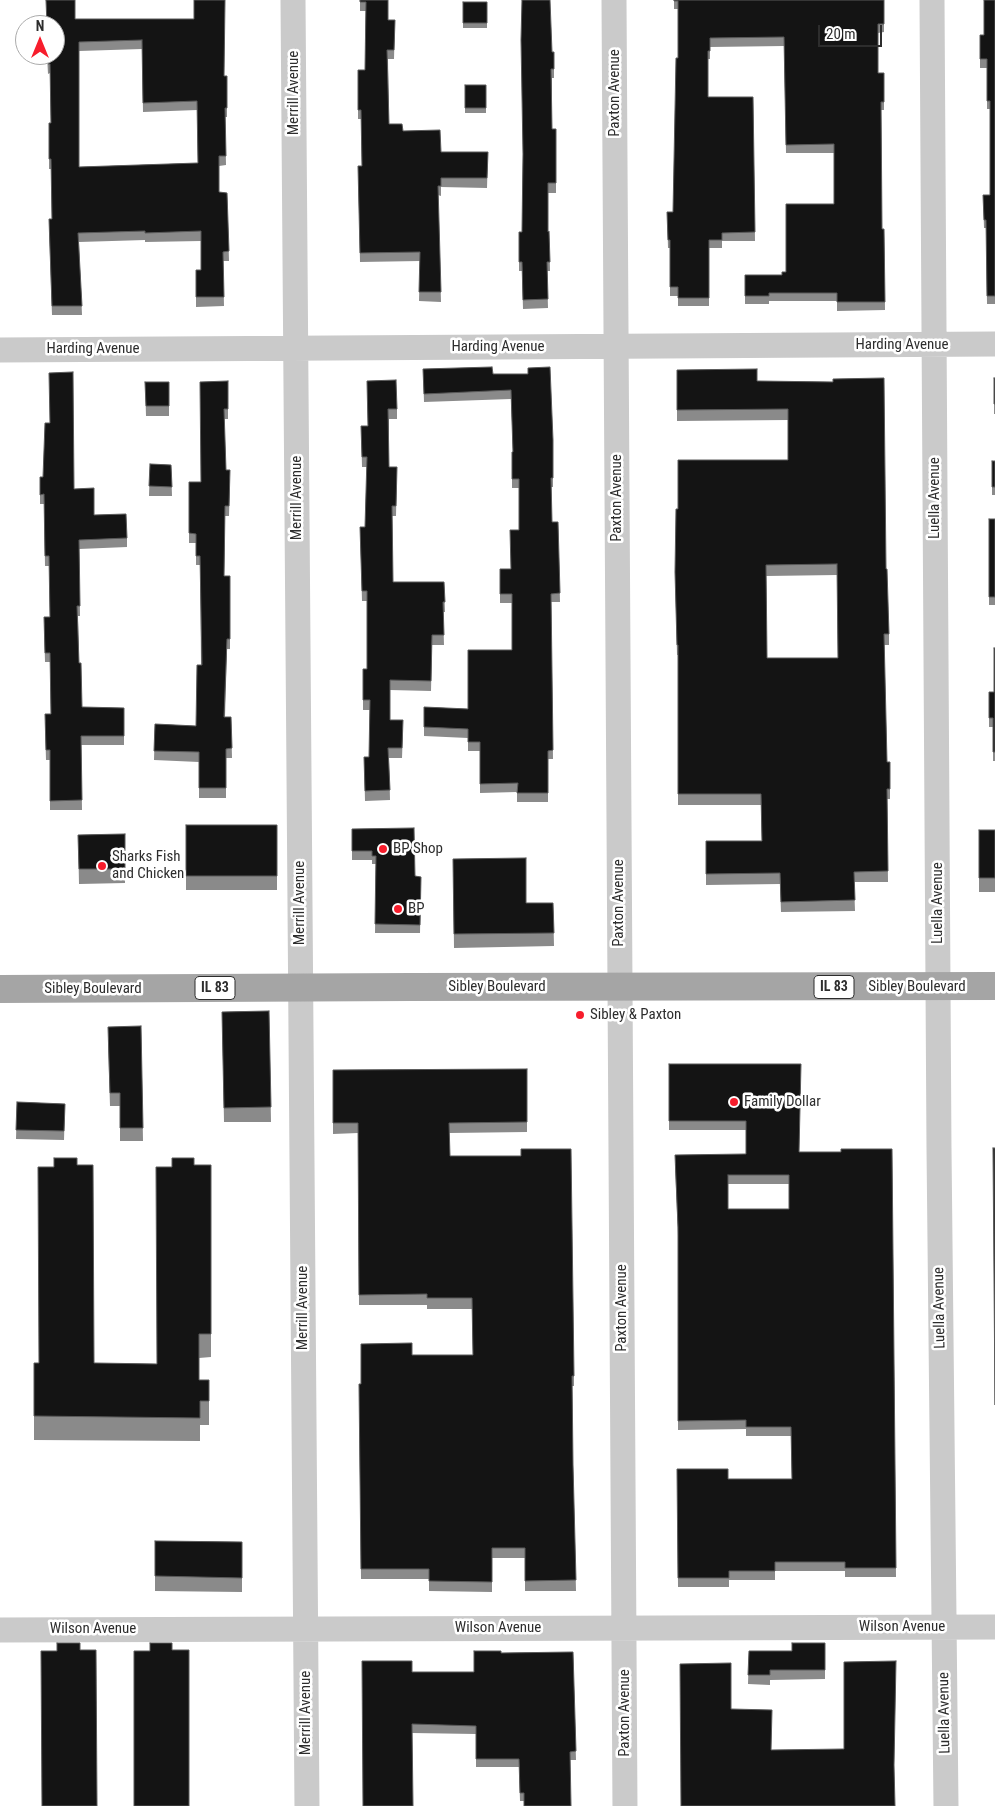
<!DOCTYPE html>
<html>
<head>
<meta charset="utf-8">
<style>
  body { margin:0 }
  #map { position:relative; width:995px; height:1806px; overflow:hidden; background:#fff; font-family:"Roboto Condensed",sans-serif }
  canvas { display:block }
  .north { position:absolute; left:15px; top:15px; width:50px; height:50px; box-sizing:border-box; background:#fff; border:1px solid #ababab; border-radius:50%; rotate:0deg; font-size:14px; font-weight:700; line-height:20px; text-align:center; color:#2d2d2d }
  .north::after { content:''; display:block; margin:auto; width:18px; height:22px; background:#f71d2c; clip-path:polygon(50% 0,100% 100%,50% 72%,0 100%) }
  .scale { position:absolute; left:818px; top:25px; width:64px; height:22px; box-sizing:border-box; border:2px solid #2d2d2d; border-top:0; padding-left:6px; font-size:15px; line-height:18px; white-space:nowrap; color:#2d2d2d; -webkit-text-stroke:4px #fff; paint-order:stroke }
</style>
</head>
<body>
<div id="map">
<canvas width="995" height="1806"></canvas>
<div class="north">N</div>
<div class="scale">20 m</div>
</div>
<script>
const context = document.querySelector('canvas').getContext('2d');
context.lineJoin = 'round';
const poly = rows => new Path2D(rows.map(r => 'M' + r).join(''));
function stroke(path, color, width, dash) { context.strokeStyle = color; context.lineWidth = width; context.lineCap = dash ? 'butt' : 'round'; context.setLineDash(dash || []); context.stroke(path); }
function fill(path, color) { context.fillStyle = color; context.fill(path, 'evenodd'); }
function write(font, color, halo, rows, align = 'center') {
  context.font = font + ' "Roboto Condensed",sans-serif'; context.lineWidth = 5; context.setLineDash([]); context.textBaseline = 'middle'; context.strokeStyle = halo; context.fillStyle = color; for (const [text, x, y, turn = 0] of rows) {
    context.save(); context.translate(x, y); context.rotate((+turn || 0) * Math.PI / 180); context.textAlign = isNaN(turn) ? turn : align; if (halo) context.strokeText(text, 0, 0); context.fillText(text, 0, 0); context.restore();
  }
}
stroke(poly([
  [293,0,307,1806],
  [614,0,625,1806],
  [932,0,939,1148,946,1806],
  [0,350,995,344],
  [0,1630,995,1627]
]), '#cacaca', 25);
stroke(poly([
  [0,989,410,987,995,986]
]), '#a5a5a5', 28);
fill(poly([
  [360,0,388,0,388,20,395,20,394,59,388,59,389,124,441,152,488,152,487,188,441,187,441,196,438,195,441,302,419,301,420,261,360,262,358,166,362,166,361,119,358,119,358,70,365,70,366,11,360,11],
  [674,0,884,0,884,32,878,33,878,73,884,73,884,110,881,110,882,229,884,229,885,310,837,311,837,301,769,301,769,304,745,304,745,275,782,275,786,272,834,204,834,153,786,153,784,46,710,47,710,59,708,59,708,97,753,97,755,241,722,241,722,248,709,248,709,306,678,306,678,296,670,296,670,248,668,248,667,212,673,212,678,58,678,9,674,9],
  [995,0,995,304,987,304,986,228,984,228,983,195,990,195,990,109,987,109,987,68,980,68,980,35,984,35],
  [463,2,487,2,487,28,463,28],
  [75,19,194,19,224,76,227,76,227,117,225,117,226,165,219,166,219,192,227,193,229,261,223,261,224,306,196,307,196,270,201,270,201,241,145,242,145,240,79,242,82,315,52,315,49,228,49,219,52,219,51,169,49,169,49,133,51,123,50,73,48,74,47,55],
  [142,49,143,112,197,110,198,163,79,167,79,51],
  [552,52,554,52,554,78,552,78,552,129,556,155,556,193,548,193,548,232,549,231,550,271,547,271,548,308,523,309,522,271,519,271,519,242,522,232,523,159],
  [465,85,486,85,486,113,465,113],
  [423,369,493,374,528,374,553,440,553,487,551,487,552,522,558,522,560,602,551,602,553,759,548,759,548,802,517,802,517,792,480,793,480,751,468,751,468,738,424,736,424,707,468,709,512,650,512,603,500,603,500,569,511,569,519,530,519,488,512,488,512,452,513,452,511,399,424,402],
  [677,370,757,381,833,382,886,569,889,634,889,645,884,645,887,762,890,762,890,799,887,799,888,882,854,882,855,911,781,912,780,884,706,885,706,841,762,841,761,805,678,805,678,655,677,655,675,572,678,509,788,460,788,420,677,421],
  [837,575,838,658,767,658,766,576],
  [994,378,995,378,995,414,994,414],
  [228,381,228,419,224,419,226,470,230,480,229,516,225,516,224,576,230,576,230,649,227,649,225,717,231,717,232,758,226,758,226,798,199,798,199,762,154,760,155,724,196,726,201,665,200,565,196,565,196,543,189,543,189,482,201,482],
  [367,381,397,409,397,419,389,419,389,467,397,467,396,516,392,516,393,582,444,582,445,612,443,612,444,645,432,645,431,691,390,690,390,720,403,730,402,758,389,758,390,800,365,801,364,757,369,757,370,710,363,710,363,669,367,669,367,601,362,601,360,527,365,527,367,467,362,467,361,426,368,426],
  [145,382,169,406,169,416,146,416],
  [992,461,995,461,995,495,992,495],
  [150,464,171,465,172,496,149,496],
  [40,477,74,489,94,515,127,538,127,547,79,549,80,616,78,616,79,663,82,707,124,708,124,745,81,745,82,810,50,810,50,760,46,760,45,723,51,714,50,662,45,662,44,626,50,617,49,566,45,566,44,504,40,504],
  [989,519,995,519,995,605,989,605],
  [995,648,995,761,993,761,993,727,989,727,989,692,994,692],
  [186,825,277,825,277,890,186,890],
  [352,829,415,876,421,877,420,933,375,933,376,864,372,864,372,860,352,860],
  [979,830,995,830,995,892,979,892],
  [125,834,125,883,79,884,78,835],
  [453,859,526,903,553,903,554,946,454,948],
  [269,1011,271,1122,224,1122,222,1012],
  [141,1026,143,1141,120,1141,120,1106,110,1106,108,1040],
  [669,1064,799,1152,841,1152,892,1149,896,1577,845,1577,845,1571,775,1571,775,1580,729,1580,729,1587,678,1587,677,1469,728,1479,792,1479,791,1436,746,1436,746,1429,678,1430,678,1236,675,1164,746,1154,746,1130,669,1130],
  [728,1184,789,1184,789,1209,728,1209],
  [527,1069,527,1132,449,1133,450,1156,574,1376,574,1386,572,1386,573,1465,576,1591,525,1591,525,1558,492,1558,492,1592,429,1591,429,1579,361,1579,359,1394,361,1384,412,1355,473,1355,472,1309,427,1309,427,1305,359,1305,358,1133,333,1134,333,1070],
  [17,1102,65,1104,64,1140,16,1139],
  [77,1165,94,1363,157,1364,172,1167,211,1165,211,1357,199,1358,199,1380,209,1380,209,1425,200,1425,200,1441,34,1440,34,1363,39,1363,54,1167],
  [155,1541,242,1542,242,1592,155,1591],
  [825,1643,825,1679,770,1680,770,1685,748,1684,749,1651,792,1651],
  [573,1652,576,1760,570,1760,524,1801,520,1801,519,1767,476,1767,476,1734,412,1733,412,1672,474,1672,501,1653]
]), '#8a8a8a');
const building = poly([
  [46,0,75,0,75,19,194,19,194,0,225,0,224,76,227,76,227,108,225,108,226,156,219,156,219,192,227,193,229,251,223,252,224,297,196,297,196,270,201,270,201,231,145,233,145,231,78,233,82,306,52,306,49,219,52,219,51,159,49,159,49,123,51,123,50,64,48,64,47,55,55,55,55,25,47,25,46,0],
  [142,40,143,103,197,101,198,163,79,167,79,42,142,40],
  [360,0,388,0,388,20,395,20,394,50,387,50,389,124,402,124,403,131,440,130,441,152,488,152,487,178,441,178,441,186,438,186,441,292,419,292,420,252,360,253,358,166,362,166,361,110,358,110,358,70,365,70,366,2,360,2,360,0],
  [522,0,550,0,552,52,554,52,554,69,551,69,552,129,556,129,556,183,548,183,548,232,549,231,550,262,547,262,548,299,523,300,522,262,519,262,519,232,522,232,523,154,521,40,522,0],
  [674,0,884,0,884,24,878,24,878,73,884,73,884,102,881,102,882,229,884,229,885,302,837,302,837,293,769,293,769,296,745,296,745,275,782,275,782,272,786,272,786,204,834,204,834,144,786,145,784,37,710,38,710,51,708,51,708,97,753,97,755,232,722,233,722,240,709,240,709,298,678,298,678,287,670,287,670,240,668,240,667,212,673,212,676,58,678,58,678,1,674,1,674,0],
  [984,0,995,0,995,296,987,296,986,220,984,220,983,195,990,195,990,101,987,101,987,59,980,59,980,35,984,35,984,0],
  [463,2,487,2,487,23,463,23,463,2],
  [465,85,486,85,486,108,465,108,465,85],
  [492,367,493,374,528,374,528,368,550,367,553,440,553,478,551,478,552,522,558,522,560,593,551,594,553,750,548,751,548,793,517,793,518,783,480,784,480,742,468,742,468,729,424,727,424,707,468,709,468,650,512,650,512,594,500,594,500,569,511,569,510,530,519,530,519,479,512,479,512,452,513,452,511,390,424,394,423,369,492,367],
  [757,369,757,381,833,382,833,379,884,378,886,569,887,569,889,634,884,634,887,762,890,762,890,789,887,789,888,871,854,872,855,900,781,902,780,873,706,874,706,841,762,841,761,794,678,794,678,645,677,645,675,572,676,509,678,509,678,460,788,460,788,409,677,410,677,370,757,369],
  [837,564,838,658,767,658,766,565,837,564],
  [73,372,74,489,94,488,94,515,126,514,127,538,79,540,80,606,77,606,79,663,81,663,82,707,124,708,124,736,81,736,82,800,50,801,50,750,46,750,45,714,51,714,50,653,45,653,44,617,50,617,49,556,45,556,44,494,40,495,40,477,43,477,45,423,50,423,49,373,73,372],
  [994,378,995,378,995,404,994,404,994,378],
  [396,380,397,409,388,409,389,467,397,467,396,506,392,506,393,582,444,582,445,602,443,602,444,635,432,635,431,681,390,680,390,720,403,720,402,748,388,748,390,790,365,791,364,757,369,757,370,700,363,700,363,669,367,669,367,591,362,591,360,527,365,527,367,457,362,457,361,426,368,426,367,381,396,380],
  [228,381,228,409,224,409,226,470,230,470,229,506,225,506,224,576,230,576,230,639,227,639,224,717,231,717,232,748,226,749,226,788,199,788,199,752,154,751,155,724,196,726,197,665,202,665,200,556,196,556,196,534,189,533,189,482,201,482,200,382,228,381],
  [145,382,169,382,169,406,146,406,145,382],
  [992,461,995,461,995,487,992,487,992,461],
  [150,464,171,465,172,487,149,486,150,464],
  [989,519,995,519,995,597,989,597,989,519],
  [994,648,995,648,995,752,993,752,993,718,989,718,989,692,994,692,994,648],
  [186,825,277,825,277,876,186,876,186,825],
  [414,828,415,876,421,877,420,925,375,924,376,856,372,856,372,851,352,851,352,829,414,828],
  [979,830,995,830,995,878,979,878,979,830],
  [125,834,125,869,79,869,78,835,125,834],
  [526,858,526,903,553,903,554,933,454,934,453,859,526,858],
  [269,1011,271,1107,224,1108,222,1012,269,1011],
  [141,1026,143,1128,120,1128,120,1093,110,1093,108,1027,141,1026],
  [669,1064,801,1064,799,1152,841,1152,841,1149,892,1149,896,1568,845,1568,845,1562,775,1562,775,1571,729,1571,729,1578,678,1578,677,1469,728,1469,728,1479,792,1479,791,1427,746,1427,746,1420,678,1421,678,1227,675,1155,746,1154,746,1121,669,1121,669,1064],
  [728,1175,789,1175,789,1209,728,1209,728,1175],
  [527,1069,527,1122,449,1123,450,1156,521,1156,521,1149,571,1149,574,1376,572,1376,573,1465,576,1580,525,1581,525,1548,492,1548,492,1582,429,1581,429,1569,361,1569,359,1384,361,1384,361,1344,412,1343,412,1355,473,1355,472,1298,427,1298,427,1294,359,1295,358,1123,333,1123,333,1070,527,1069],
  [17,1102,65,1104,64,1131,16,1130,17,1102],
  [993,1148,995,1148,995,1405,993,1148],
  [54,1158,77,1158,77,1165,93,1165,94,1363,157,1364,156,1167,172,1167,172,1158,194,1158,194,1165,211,1165,211,1334,199,1334,199,1380,209,1380,209,1401,200,1401,200,1418,34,1416,34,1363,39,1363,38,1167,54,1167,54,1158],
  [155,1541,242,1542,242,1578,155,1576,155,1541],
  [57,1643,80,1643,80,1650,96,1650,97,1806,42,1806,41,1651,57,1651,57,1643],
  [150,1643,172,1643,172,1650,189,1650,189,1806,134,1806,134,1651,150,1651,150,1643],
  [792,1643,825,1643,825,1670,770,1670,770,1675,748,1675,749,1651,792,1651,792,1643],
  [474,1651,501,1651,501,1653,573,1652,576,1751,570,1752,571,1806,524,1806,524,1793,520,1793,519,1759,476,1759,476,1726,412,1724,413,1806,363,1806,362,1661,412,1661,412,1672,474,1672,474,1651],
  [896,1661,894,1765,895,1806,681,1806,680,1664,731,1663,731,1709,772,1710,771,1750,844,1749,844,1662,896,1661]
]);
fill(building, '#141414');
stroke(building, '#5a5a5a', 1);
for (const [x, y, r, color] of [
  [383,849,5,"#f71d2c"],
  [102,866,5,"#f71d2c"],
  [398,909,5,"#f71d2c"],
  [580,1015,5,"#f71d2c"],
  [734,1102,5,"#f71d2c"]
]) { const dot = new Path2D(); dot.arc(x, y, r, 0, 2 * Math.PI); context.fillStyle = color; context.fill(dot); stroke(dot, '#fff', 2); }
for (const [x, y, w] of [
  [834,987,40],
  [215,988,40]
]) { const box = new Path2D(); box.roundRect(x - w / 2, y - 11.5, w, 23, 4); context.fillStyle = '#fff'; context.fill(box); stroke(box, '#2d2d2d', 1); }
write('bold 14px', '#2d2d2d', null, [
  ["IL 83",834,987],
  ["IL 83",215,988]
]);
write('15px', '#2d2d2d', '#fff', [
  ["Merrill Avenue",294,93,-90],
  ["Paxton Avenue",615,93,-90],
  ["Harding Avenue",902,345],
  ["Harding Avenue",498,347],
  ["Harding Avenue",93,349],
  ["Merrill Avenue",297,498,-90],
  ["Paxton Avenue",617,498,-90],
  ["Luella Avenue",935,498,-90],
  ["Merrill Avenue",300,903,-90],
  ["Paxton Avenue",619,903,-90],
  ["Luella Avenue",938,903,-90],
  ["Sibley Boulevard",497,987],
  ["Sibley Boulevard",917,987],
  ["Sibley Boulevard",93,989],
  ["Merrill Avenue",303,1308,-90],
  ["Paxton Avenue",622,1308,-90],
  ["Luella Avenue",940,1308,-91],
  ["Wilson Avenue",902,1627],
  ["Wilson Avenue",498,1628],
  ["Wilson Avenue",93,1629],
  ["Merrill Avenue",306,1713,-90],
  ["Paxton Avenue",625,1713,-90],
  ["Luella Avenue",945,1713,-91]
]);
write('15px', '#2d2d2d', '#fff', [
  ["BP Shop",393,849],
  ["Sharks Fish",112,857],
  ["and Chicken",112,874],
  ["BP",408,909],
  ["Sibley & Paxton",590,1015],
  ["Family Dollar",744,1102]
], 'left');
</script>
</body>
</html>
